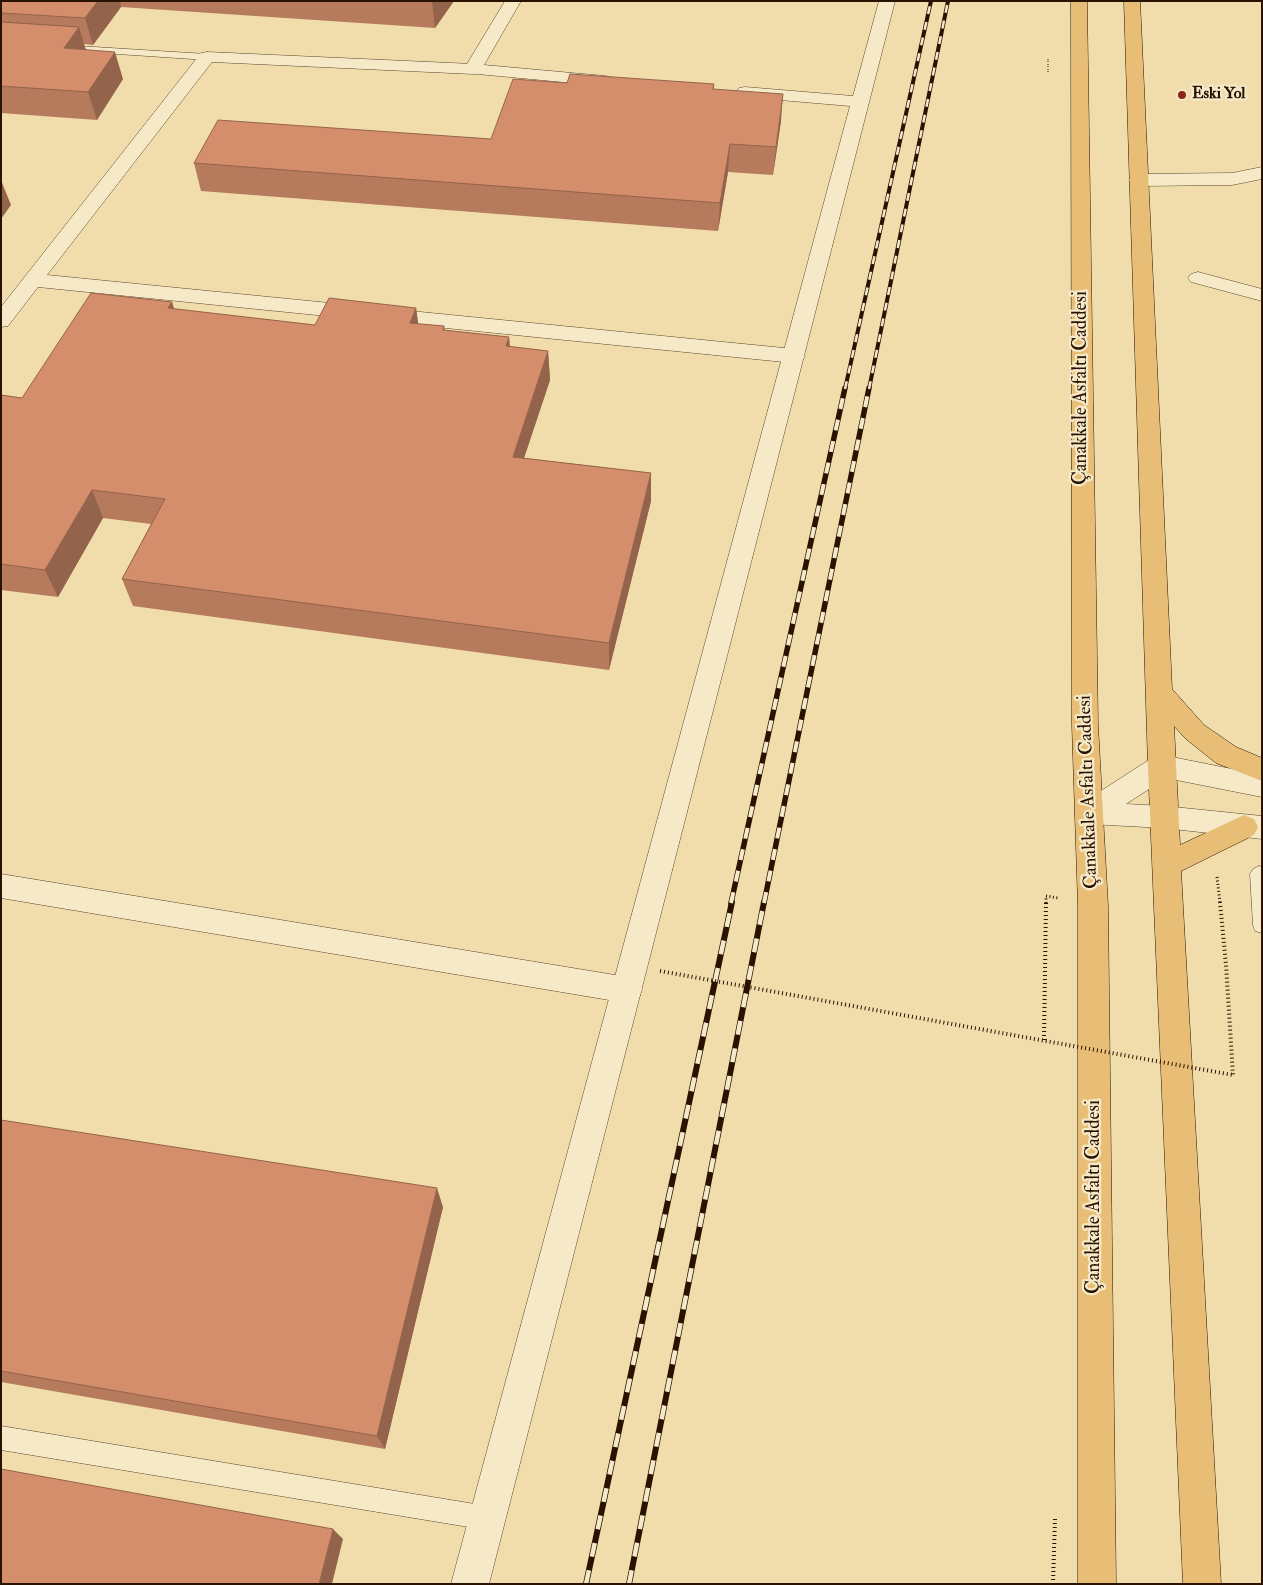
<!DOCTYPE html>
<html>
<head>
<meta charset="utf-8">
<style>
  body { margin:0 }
  #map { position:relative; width:1263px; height:1585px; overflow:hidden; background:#f0ddab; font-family:"IM FELL Double Pica",serif }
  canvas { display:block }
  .frame { position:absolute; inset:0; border:2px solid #291300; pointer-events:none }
</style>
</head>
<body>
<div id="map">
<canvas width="1263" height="1585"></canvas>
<div class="frame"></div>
</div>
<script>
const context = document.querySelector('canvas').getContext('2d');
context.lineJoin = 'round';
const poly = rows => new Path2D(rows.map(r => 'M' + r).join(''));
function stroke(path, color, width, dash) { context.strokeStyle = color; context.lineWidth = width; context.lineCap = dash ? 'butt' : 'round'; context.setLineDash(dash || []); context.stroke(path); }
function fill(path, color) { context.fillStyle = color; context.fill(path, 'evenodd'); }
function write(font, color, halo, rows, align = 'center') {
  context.font = font + ' "IM FELL Double Pica",serif'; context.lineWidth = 4.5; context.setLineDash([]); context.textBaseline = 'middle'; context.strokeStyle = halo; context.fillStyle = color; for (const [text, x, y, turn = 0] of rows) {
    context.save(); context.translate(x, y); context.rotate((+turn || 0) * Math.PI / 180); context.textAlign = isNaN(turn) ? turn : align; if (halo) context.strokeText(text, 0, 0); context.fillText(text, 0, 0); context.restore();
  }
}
const service = poly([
  [62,45,207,54,213,57,207,60,58,50,57,48,62,45],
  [1259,866,1262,867,1262,933,1255,931,1253,925,1250,874,1253,869,1259,866],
  [1,1426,487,1506,495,1510,499,1518,495,1526,487,1530,1,1450,1,1426]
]);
const minor = poly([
  [207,52,473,64,479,65,482,69,479,73,473,74,212,62,47,275,794,349,802,351,805,356,802,361,794,363,38,287,8,326,1,327,1,307,201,53,207,52],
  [1262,167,1262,179,1232,185,1139,186,1132,184,1129,180,1132,176,1139,174,1232,173,1262,167],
  [1198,272,1262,289,1262,301,1191,282,1188,278,1191,274,1198,272],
  [1,874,627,977,638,980,642,990,638,1000,627,1003,1,898,1,874]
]);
const tertiary = poly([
  [505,1,521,1,484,65,605,76,611,77,614,81,611,85,605,86,467,73,464,69,505,1],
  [879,1,895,1,489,1584,451,1584,850,106,745,97,739,96,736,92,739,88,745,87,853,96,879,1],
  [1162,755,1262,775,1262,797,1166,778,1126,804,1164,806,1262,816,1262,839,1164,828,1089,824,1079,821,1075,813,1079,805,1152,758,1162,755]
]);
const trunk = poly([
  [1071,1,1087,1,1098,725,1108,906,1116,1584,1078,1584,1078,906,1072,725,1071,1],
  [1124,1,1140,1,1172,689,1204,725,1236,747,1262,758,1262,781,1216,763,1186,739,1174,726,1180,845,1244,815,1254,819,1258,827,1254,835,1181,871,1221,1584,1183,1584,1148,766,1124,1]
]);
stroke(service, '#5b462b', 1);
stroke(minor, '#5b462b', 1);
stroke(tertiary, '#5b462b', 1);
stroke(trunk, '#291300', 1);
stroke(poly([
  [1048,59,1048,73]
]), '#291300', 2, [0.5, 2]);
stroke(poly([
  [1217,877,1220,903],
  [1046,903,1046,896,1058,898]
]), '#291300', 3, [1, 2.5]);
stroke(poly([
  [1220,902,1226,965,1233,1075],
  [1044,1040,1046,902],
  [1053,1584,1055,1519]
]), '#291300', 4, [1, 3]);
fill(service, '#f5e9c8');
fill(minor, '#f5e9c8');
fill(tertiary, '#f5e9c8');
fill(trunk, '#e8be76');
const railFar2 = poly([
  [845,389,931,1],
  [869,389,948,1]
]);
const railFar1 = poly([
  [731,903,845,388],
  [764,903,869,388]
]);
const rail = poly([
  [586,1584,732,902],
  [629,1584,764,902]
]);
stroke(railFar2, '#291300', 4);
stroke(railFar1, '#291300', 5.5);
stroke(rail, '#291300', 6);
stroke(railFar2, '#f5e9c8', 2.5, [8]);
stroke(railFar1, '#f5e9c8', 4, [11]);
stroke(rail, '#f5e9c8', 4.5, [14]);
stroke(poly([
  [660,971,1233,1075]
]), '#291300', 4, [1, 3]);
fill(poly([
  [1,1,454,1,435,28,121,7,93,45,84,44,86,50,123,79,97,120,1,113],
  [567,83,714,84,714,89,781,121,773,175,728,172,718,231,201,191,194,163,491,139],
  [172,302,174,309,315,325,416,308,418,324,444,326,445,330,509,337,510,347,548,351,550,380,524,458,651,473,651,501,609,670,133,606,122,579,151,524,103,518,58,597,1,590,1,395,22,398],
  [1,1120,443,1207,385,1449,1,1382]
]), '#b67a5c');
fill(poly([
  [98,1,120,1,121,7,93,45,85,18],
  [432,1,454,1,435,28],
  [79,27,87,54,64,48],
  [115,52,123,79,97,120,88,92],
  [783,94,781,121,773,175,776,147],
  [730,144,728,172,718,231,720,203],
  [1,180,11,205,1,219],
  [172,302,180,330,168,308],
  [416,308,420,336,410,323],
  [509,337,511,365,506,346],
  [548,351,550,380,515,485,513,457],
  [651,473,651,501,609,670,609,643],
  [92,490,103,518,58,597,45,570],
  [437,1188,443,1207,385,1449,377,1436],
  [333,1529,343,1539,332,1584,319,1584]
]), '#94634b');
const building = poly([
  [1,1,98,1,85,18,1,13,1,1],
  [1,22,79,27,64,48,115,52,88,92,1,86,1,22],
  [570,74,714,84,713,89,783,94,776,147,730,144,720,203,194,163,218,120,491,139,513,79,567,83,570,74],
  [91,293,172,302,168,308,315,325,329,298,416,308,410,323,444,326,443,330,509,337,506,346,548,351,513,457,651,473,609,643,122,579,165,499,92,490,45,570,1,564,1,395,22,398,91,293],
  [1,1120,437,1188,377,1436,1,1371,1,1120],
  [1,1469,333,1529,319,1584,1,1584,1,1469]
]);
fill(building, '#d48e6b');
stroke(building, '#94634b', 1);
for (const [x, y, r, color] of [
  [1182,95,5,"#8f2418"]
]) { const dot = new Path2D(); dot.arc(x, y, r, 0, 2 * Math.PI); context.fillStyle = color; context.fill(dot); stroke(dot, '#f5e9c8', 2); }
write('bold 16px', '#291300', '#f5e9c8', [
  ["Eski Yol",1192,95]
], 'left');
write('19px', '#291300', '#f5e9c8', [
  ["Çanakkale Asfaltı Caddesi",1082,388,-90],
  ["Çanakkale Asfaltı Caddesi",1089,792,-92],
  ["Çanakkale Asfaltı Caddesi",1095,1197,-90]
]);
</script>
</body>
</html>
